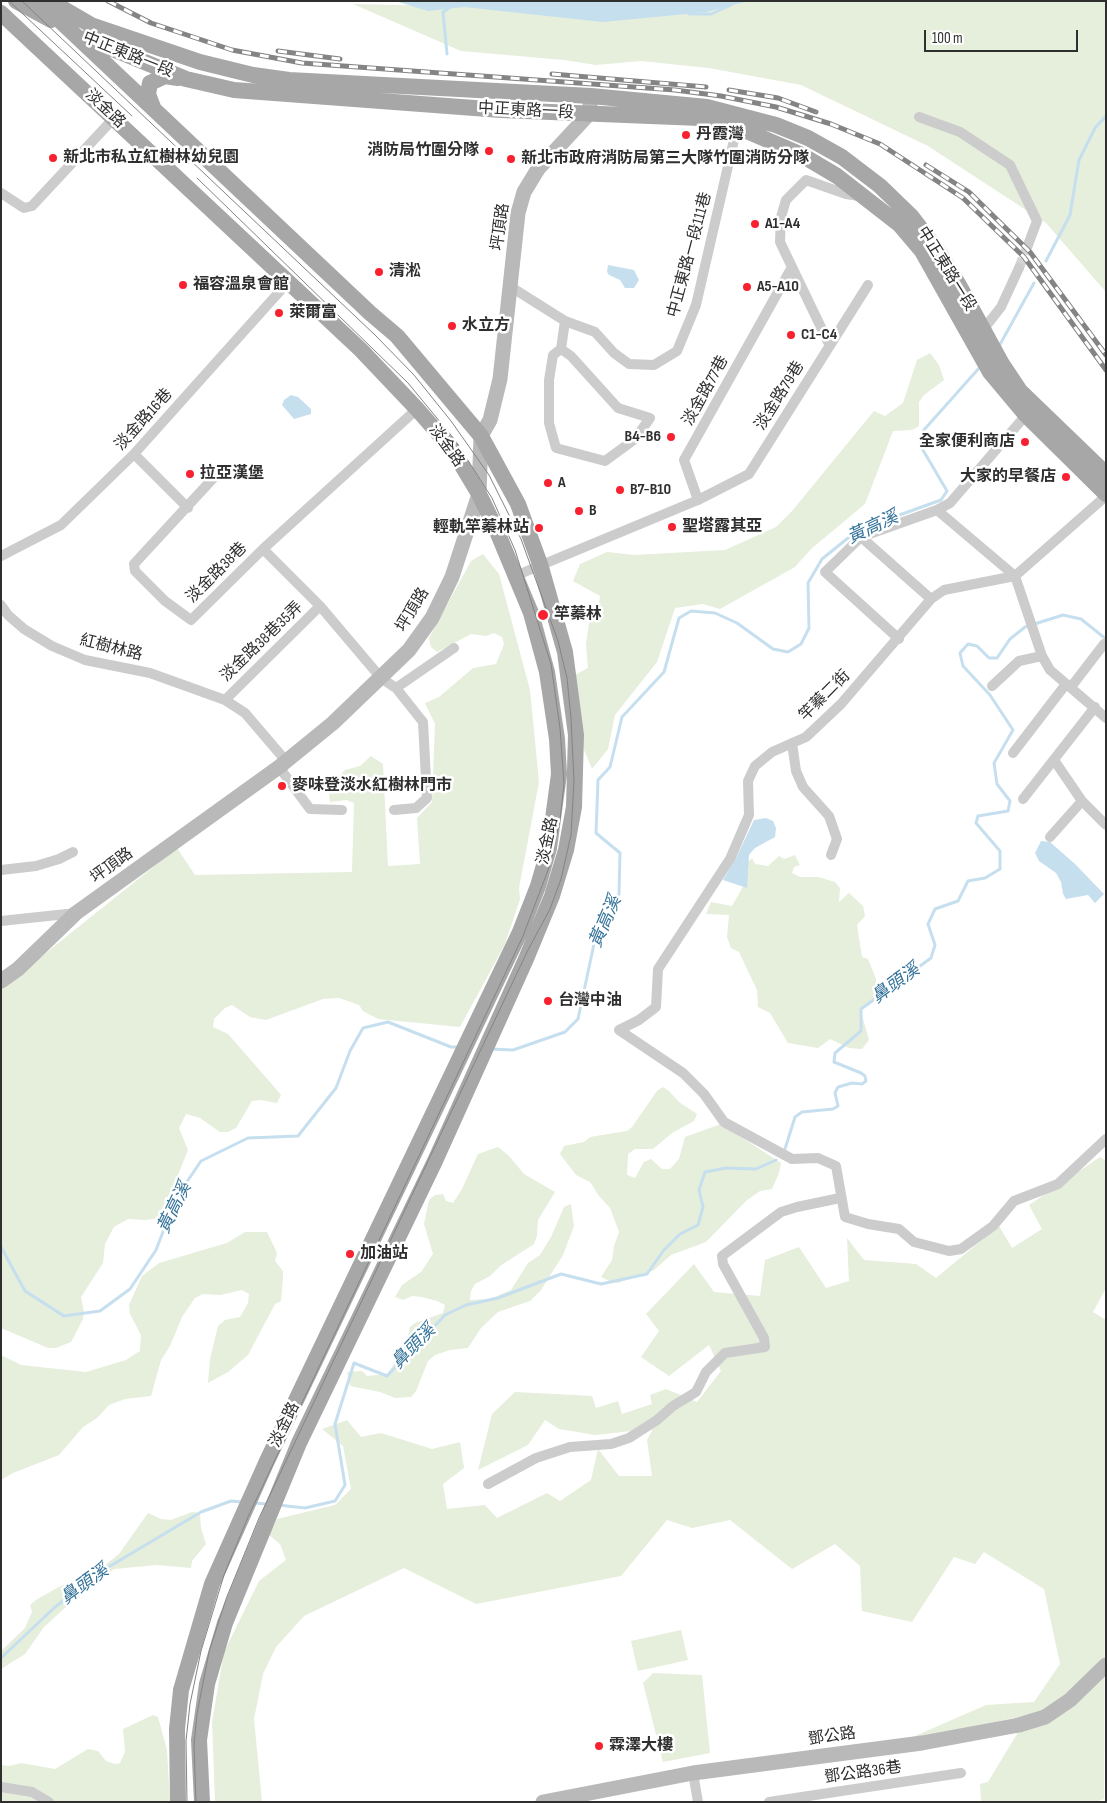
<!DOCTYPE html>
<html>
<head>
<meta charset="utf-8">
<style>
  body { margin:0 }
  #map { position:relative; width:1107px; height:1803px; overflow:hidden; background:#fff; font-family:"Sofia Sans Condensed",sans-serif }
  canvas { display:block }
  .frame { position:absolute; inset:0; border:2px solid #2f2f2f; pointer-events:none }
  .scale { position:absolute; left:924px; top:30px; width:154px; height:22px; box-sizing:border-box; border:2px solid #2f2f2f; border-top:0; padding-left:6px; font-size:15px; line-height:18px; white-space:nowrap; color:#2f2f2f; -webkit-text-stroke:4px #fff; paint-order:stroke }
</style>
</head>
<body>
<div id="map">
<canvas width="1107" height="1803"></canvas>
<div class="frame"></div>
<div class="scale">100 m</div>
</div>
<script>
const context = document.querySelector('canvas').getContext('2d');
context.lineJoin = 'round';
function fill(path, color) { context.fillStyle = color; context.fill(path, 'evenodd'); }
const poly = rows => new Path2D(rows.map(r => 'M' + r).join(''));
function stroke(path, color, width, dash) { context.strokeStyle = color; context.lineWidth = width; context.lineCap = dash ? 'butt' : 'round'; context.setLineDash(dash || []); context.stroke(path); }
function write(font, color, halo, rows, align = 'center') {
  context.font = font + ' "Sofia Sans Condensed","Noto Sans TC",sans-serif'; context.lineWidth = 5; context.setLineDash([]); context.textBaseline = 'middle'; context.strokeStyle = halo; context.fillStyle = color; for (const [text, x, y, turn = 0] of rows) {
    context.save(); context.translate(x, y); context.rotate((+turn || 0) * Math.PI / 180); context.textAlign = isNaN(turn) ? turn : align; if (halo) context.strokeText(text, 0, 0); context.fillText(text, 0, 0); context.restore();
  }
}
fill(poly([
  [749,1,1106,1,1106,292,1046,223,928,146,801,85,709,68,641,61,596,65,564,60,461,51,353,4,707,12],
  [930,353,939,365,944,380,924,395,919,402,919,426,912,430,893,431,865,504,811,549,795,567,720,609,703,604,675,608,657,662,615,715,608,749,592,769,584,750,575,675,588,668,586,644,589,623,598,610,600,596,573,581,580,564,607,552,634,555,725,550,776,527,792,511,874,411,885,416,903,403,917,360],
  [483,554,499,574,530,690,539,782,519,888,520,899,505,944,460,1027,378,1019,363,1011,359,1005,339,998,323,999,266,1020,250,1017,232,1005,225,1008,214,1019,213,1027,228,1034,270,1082,281,1095,277,1103,261,1100,252,1101,236,1128,228,1132,220,1132,200,1118,186,1114,179,1128,188,1150,176,1180,180,1197,175,1212,161,1218,145,1220,128,1219,114,1227,105,1244,103,1263,81,1297,84,1312,83,1319,71,1342,56,1348,48,1348,1,1328,1,989,177,848,195,875,352,872,354,803,347,800,330,802,328,787,345,770,360,766,371,756,383,764,388,866,420,864,417,818,432,802,435,724,425,703,439,697,473,668,496,664,504,644,502,637,494,633,486,636,471,634,437,652,431,647,429,638,471,561],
  [795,855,800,865,794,867,792,873,800,877,818,877,835,882,840,888,839,902,849,893,863,906,865,916,857,925,862,957,868,959,876,979,876,997,870,1005,860,1008,869,1040,862,1049,849,1048,830,1039,818,1048,788,1043,770,1013,758,1007,757,990,739,952,731,948,727,937,729,915,706,914,711,902,732,906,745,883,747,863,752,858,755,864,768,866,779,856,784,859],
  [663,1087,669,1091,679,1102,697,1114,694,1121,672,1133,653,1149,635,1149,628,1154,627,1175,635,1178,644,1162,651,1159,662,1169,670,1169,679,1159,685,1137,721,1124,781,1163,779,1173,772,1189,760,1191,746,1201,706,1242,671,1255,654,1270,618,1283,612,1282,601,1277,612,1260,614,1246,619,1232,610,1208,599,1196,590,1182,576,1175,560,1154,564,1146,584,1142,590,1137,627,1131,632,1127,657,1091],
  [498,1147,509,1156,524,1174,555,1192,538,1220,537,1236,534,1244,500,1266,490,1276,475,1284,471,1291,470,1300,490,1299,511,1290,528,1263,540,1255,551,1237,564,1207,571,1204,574,1226,563,1255,541,1290,530,1301,498,1312,481,1328,468,1348,450,1350,435,1355,428,1361,416,1391,411,1397,395,1398,380,1392,350,1386,347,1372,362,1371,367,1376,387,1374,405,1349,410,1327,415,1323,443,1313,445,1305,437,1301,422,1297,412,1296,403,1300,395,1297,402,1285,421,1272,433,1254,424,1224,429,1200,435,1195,443,1194,446,1201,453,1203,462,1189,478,1154],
  [1100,1157,1106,1161,1106,1288,1093,1312,1106,1320,1104,1799,1096,1802,981,1802,980,1784,988,1782,1017,1734,1014,1718,906,1740,986,1705,1034,1702,1060,1664,1044,1589,984,1552,975,1564,954,1557,912,1622,862,1611,860,1566,835,1544,792,1569,730,1520,692,1528,667,1520,621,1576,476,1604,404,1568,304,1616,276,1647,263,1674,254,1719,262,1802,215,1802,212,1722,224,1652,259,1581,286,1560,280,1544,269,1535,277,1519,335,1505,351,1489,343,1446,322,1429,347,1420,361,1437,381,1433,432,1449,460,1442,464,1468,443,1484,447,1509,485,1505,497,1518,547,1493,560,1501,591,1480,598,1449,619,1476,652,1476,647,1440,663,1410,631,1431,595,1435,559,1429,545,1420,528,1445,478,1470,492,1414,515,1392,592,1396,596,1408,618,1401,622,1414,652,1404,650,1395,666,1389,697,1402,721,1371,709,1345,669,1376,641,1357,659,1331,646,1314,694,1264,714,1292,760,1296,765,1260,799,1247,826,1288,849,1281,847,1238,864,1260,916,1264,936,1278,999,1226,1012,1248,1042,1229,1029,1205],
  [245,1232,267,1232,277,1253,275,1261,283,1271,283,1278,281,1301,275,1304,248,1355,228,1372,208,1383,210,1359,218,1326,225,1320,240,1317,248,1303,249,1294,242,1290,220,1295,203,1294,195,1298,182,1317,170,1346,161,1360,151,1396,125,1399,109,1405,97,1418,83,1427,59,1455,13,1473,1,1480,1,1355,21,1365,86,1372,126,1360,140,1351,141,1335,130,1314,129,1305,142,1276,159,1263,227,1243],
  [192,1512,200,1513,201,1528,206,1544,192,1561,191,1568,157,1565,114,1569,79,1595,44,1627,25,1654,1,1669,1,1651,25,1628,32,1612,30,1605,36,1600,57,1588,100,1569,119,1554,148,1513,161,1519,171,1520],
  [681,1630,688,1660,638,1671,631,1641],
  [653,1673,702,1675,710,1753,663,1762,643,1683],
  [153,1715,158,1717,167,1750,170,1802,1,1802,1,1765,9,1766,21,1763,55,1769,88,1749,98,1751,106,1761,115,1764,120,1763,125,1752,123,1729]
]), '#e6eedc');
fill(poly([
  [395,1,749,1,707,12,603,22,464,7,428,11],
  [608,265,634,270,639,280,634,288,625,288,620,280,609,275,607,272],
  [291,395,298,397,311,409,311,414,294,419,282,405,284,400],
  [766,818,773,821,776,828,775,837,755,848,749,855,747,888,723,880,736,858,754,820],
  [1041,841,1050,842,1075,864,1104,894,1095,903,1088,895,1066,899,1063,894,1061,882,1056,873,1039,861,1035,853]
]), '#c6dfef');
stroke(poly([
  [689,14,711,14,731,5],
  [447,54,443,12,449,8],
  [1046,261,1070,215,1079,160,1095,128,1106,116],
  [998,348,1034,283],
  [490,1049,513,1050,565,1032,578,1019,594,944,619,894,620,853,596,833,598,780,610,767,622,717,664,672,679,618,691,611,715,613,737,623,773,649,788,652,801,644,809,628,808,583,822,559,848,538,869,526,941,500,947,491,920,445,923,431,980,367],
  [785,1149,795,1117,802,1112,833,1109,838,1106,835,1093,838,1087,852,1083,862,1084,866,1081,865,1076,861,1073,834,1062,835,1053,861,1031,861,1009,931,958,935,945,928,924,935,909,958,901,968,881,985,878,1000,869,1000,851,976,823,978,816,1008,811,1010,801,997,784,994,763,1013,730,990,695,963,666,960,653,968,644,977,646,989,658,997,658,1010,639,1025,627,1063,615,1081,619,1106,639],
  [1,1247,25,1291,64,1316,100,1311,130,1289,156,1250,176,1198,201,1161,248,1138,298,1136,336,1088,350,1051,363,1028,388,1022,451,1047,459,1047],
  [254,1503,267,1504],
  [278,1505,305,1508,335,1501,345,1485,335,1424,354,1363,387,1376,445,1315,466,1305,498,1298,561,1274,601,1284,647,1274,664,1250,680,1234,698,1225,703,1207,699,1190,705,1172,726,1168,756,1169,776,1160],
  [1,1658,54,1608,95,1575,201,1512,231,1501,242,1502]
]), '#c6dfef', 3);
stroke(poly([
  [1019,268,1028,245]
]), '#d5d5d5', 10, [10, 5]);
stroke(poly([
  [919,117,960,132,1010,165,1037,221,1028,245],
  [1,193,24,208,32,206,114,118],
  [792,267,829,344],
  [511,287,565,321,595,332,614,353,629,364,654,365,677,351,696,305,737,127],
  [983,330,1001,307,1019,268],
  [561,349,571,356,618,408,650,418,635,439,605,461,556,448,549,423,549,380,553,355,561,349,565,321],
  [134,454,188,508],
  [218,473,134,564,135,571,165,601,191,620,263,549,417,409],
  [1106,496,1015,576,944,590,931,599,841,704,806,737,772,752,755,766,748,781,749,815,730,859,658,969,656,1007,639,1020,619,1030,683,1073,704,1094,724,1122,792,1159,818,1158,836,1166,845,1217,868,1224,899,1229,914,1242,949,1251,961,1249,993,1226,1014,1201,1058,1184,1106,1139],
  [698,500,749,474,868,285],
  [937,510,1015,576,1042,656,1050,670,1106,718],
  [861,537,931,599],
  [263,549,320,606,381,678,396,688,423,722,427,798,416,808,394,810],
  [1,556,61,525,134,454,289,281],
  [515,576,698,500,684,460,792,267,780,242,781,217,786,200,806,180,846,194,859,196],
  [1,605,8,615,24,629,52,646,85,660,150,673,225,700,245,713,286,761],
  [899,639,825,572,861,537,937,510,950,503,1026,415],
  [992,686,1019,661,1042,656],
  [1071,687,1104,644],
  [396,688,454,648],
  [225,700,320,606],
  [792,743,796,771,803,787,829,816,837,839,831,855],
  [1013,753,1066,684],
  [1054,760,1082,801,1106,825],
  [279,767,310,809,342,810],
  [1023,799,1095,707],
  [1050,837,1082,801],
  [1,870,36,866,59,859,73,852],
  [1,921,76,913],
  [488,1484,536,1458,570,1447,611,1444,629,1438,657,1420,673,1406,696,1392,706,1372,725,1353,765,1347,764,1338,723,1264,722,1256,781,1212,797,1207,840,1198],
  [693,1773,698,1802],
  [1,1787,32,1792,49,1802],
  [769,1802,961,1773]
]), '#ccc', 10);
stroke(poly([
  [1,981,18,969,76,913,279,767,333,723,409,650,432,618,452,577,479,494,481,436,490,420,500,379,518,213,524,192,538,169,589,114,591,96],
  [543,1802,693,1773,922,1743,1019,1725,1045,1717,1070,1700,1106,1665]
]), '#b9b9b9', 15);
stroke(poly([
  [16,1,51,20],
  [39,1,370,313,397,336,481,436,518,504,540,564,565,652,576,735,574,807,566,850,552,896,526,959,435,1161,299,1443,225,1623,207,1684,199,1740,202,1802],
  [50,1,91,25,200,62,253,75,289,80,591,96,707,107,776,125,808,138,842,157,880,186,911,216,938,251,960,287,1002,364,1020,391,1106,474],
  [1,13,361,350,417,409,452,449,479,494,496,529,531,613,547,672,557,739,559,774,549,848,538,886,520,932,267,1461,212,1584,181,1690,177,1729,178,1802],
  [86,38,186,79,234,90,501,110,700,118,737,127,800,154,837,176,900,225,922,251,990,372,1026,415,1106,494],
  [153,107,148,94,150,83,165,76,178,78]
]), '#a7a7a7', 16);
stroke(poly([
  [9,1,132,116],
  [22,1,375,335,414,375,451,421,489,475,521,539,558,641,567,678,571,718,574,781,571,835,561,879,550,909,528,950,259,1518,226,1599,209,1652,197,1714,194,1745,196,1802],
  [187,1802,186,1741,190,1704,201,1651,224,1575,248,1517,523,936,550,865,560,820,564,784,560,728,551,664,515,550,492,498,455,440,408,383,197,178]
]), '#848484', 1);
const rail = poly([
  [108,1,151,23,232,50,302,63,675,90,721,96,776,107,831,124,880,144,963,198,1024,257,1106,370],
  [278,51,340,59],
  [552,74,706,87],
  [729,90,778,98,816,112],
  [926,165,969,192,1030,252,1106,355]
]);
stroke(rail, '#848484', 5);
stroke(rail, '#fff', 3, [9]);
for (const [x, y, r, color] of [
  [686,135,5,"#f72130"],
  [489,151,5,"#f72130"],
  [53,158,5,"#f72130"],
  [511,159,5,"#f72130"],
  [755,224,5,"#f72130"],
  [379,272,5,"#f72130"],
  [183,285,5,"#f72130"],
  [747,287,5,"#f72130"],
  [279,313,5,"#f72130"],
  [452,326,5,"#f72130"],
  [791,335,5,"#f72130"],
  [671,437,5,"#f72130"],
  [1025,442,5,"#f72130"],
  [190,474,5,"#f72130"],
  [1066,477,5,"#f72130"],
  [548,483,5,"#f72130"],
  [620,490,5,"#f72130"],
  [579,511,5,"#f72130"],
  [672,527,5,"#f72130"],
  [539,528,5,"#f72130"],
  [543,615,6,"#f72130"],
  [282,786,5,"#f72130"],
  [548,1001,5,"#f72130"],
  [350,1254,5,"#f72130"],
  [599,1746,5,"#f72130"]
]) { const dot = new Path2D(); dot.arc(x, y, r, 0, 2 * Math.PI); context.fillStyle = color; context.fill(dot); stroke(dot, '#fff', 2); }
write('16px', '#2f2f2f', '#fff', [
  ["中正東路一段",128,55,22],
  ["淡金路",105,109,43],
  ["中正東路一段",526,111,3],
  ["坪頂路",501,227,-82],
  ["中正東路一段111巷",690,255,-75],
  ["中正東路一段",946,269,58],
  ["淡金路77巷",706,391,-61],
  ["淡金路79巷",780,396,-58],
  ["淡金路16巷",144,420,-48],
  ["淡金路",446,446,54],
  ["淡金路38巷",217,573,-45],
  ["坪頂路",413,610,-59],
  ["淡金路38巷35弄",262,642,-44],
  ["紅樹林路",111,648,14],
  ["竿蓁二街",825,696,-45],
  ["淡金路",548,841,-78],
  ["坪頂路",112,866,-36],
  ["淡金路",285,1425,-64],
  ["鄧公路",832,1737,-8],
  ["鄧公路36巷",863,1773,-8]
]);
write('bold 16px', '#2f2f2f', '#fff', [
  ["丹霞灣",696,135],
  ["消防局竹圍分隊",479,151,"right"],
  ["新北市私立紅樹林幼兒園",63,158],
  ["新北市政府消防局第三大隊竹圍消防分隊",521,159],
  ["A1-A4",765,224],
  ["清淞",389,272],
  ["福容溫泉會館",193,285],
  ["A5-A10",757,287],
  ["萊爾富",289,313],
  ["水立方",462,326],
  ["C1-C4",801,335],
  ["B4-B6",661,437,"right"],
  ["全家便利商店",1015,442,"right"],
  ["拉亞漢堡",200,474],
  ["大家的早餐店",1056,477,"right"],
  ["A",558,483],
  ["B7-B10",630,490],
  ["B",589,511],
  ["聖塔露其亞",682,527],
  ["輕軌竿蓁林站",529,528,"right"],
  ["竿蓁林",554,615],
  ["麥味登淡水紅樹林門市",292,786],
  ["台灣中油",558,1001],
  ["加油站",360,1254],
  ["霖澤大樓",609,1746]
], 'left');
write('italic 18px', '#35739a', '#fff', [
  ["黃高溪",873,528,-25],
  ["黃高溪",606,922,-67],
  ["鼻頭溪",896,984,-36],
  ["黃高溪",175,1208,-64],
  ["鼻頭溪",414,1347,-46],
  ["鼻頭溪",85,1585,-36]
]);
</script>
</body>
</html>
